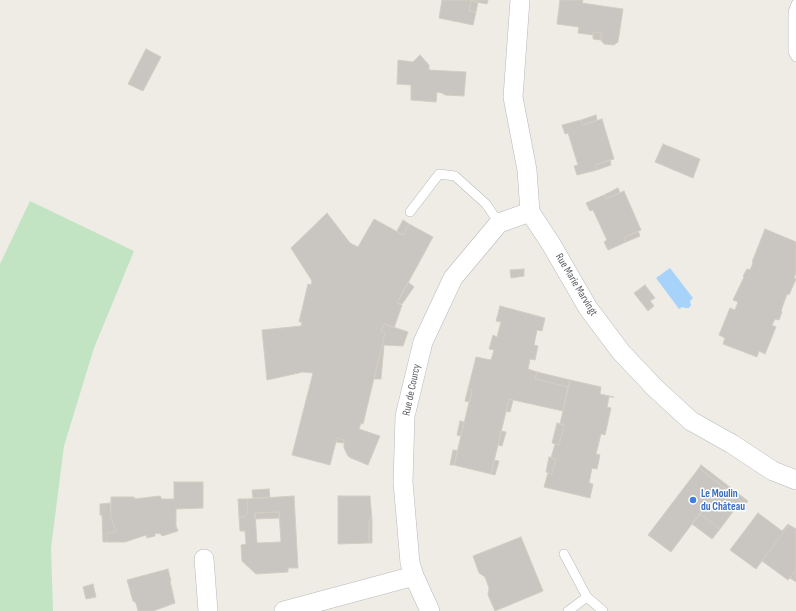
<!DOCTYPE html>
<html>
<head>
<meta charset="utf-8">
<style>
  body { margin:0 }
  canvas { display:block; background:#eeece4 }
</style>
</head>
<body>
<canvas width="796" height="611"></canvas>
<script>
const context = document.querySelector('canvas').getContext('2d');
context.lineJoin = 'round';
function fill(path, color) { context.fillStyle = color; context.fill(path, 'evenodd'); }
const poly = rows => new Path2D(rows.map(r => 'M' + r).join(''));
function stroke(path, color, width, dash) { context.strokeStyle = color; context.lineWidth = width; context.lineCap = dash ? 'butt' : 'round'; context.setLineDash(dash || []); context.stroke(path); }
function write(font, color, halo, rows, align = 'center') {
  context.font = font + ' "Sofia Sans Condensed",sans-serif'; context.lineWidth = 3; context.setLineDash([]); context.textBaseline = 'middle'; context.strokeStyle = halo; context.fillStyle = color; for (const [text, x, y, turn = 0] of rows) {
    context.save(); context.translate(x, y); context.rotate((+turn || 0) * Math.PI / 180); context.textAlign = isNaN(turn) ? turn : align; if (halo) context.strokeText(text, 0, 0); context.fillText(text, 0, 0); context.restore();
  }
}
fill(poly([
  [30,201,134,251,94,348,64,446,51,548,53,611,0,611,0,264]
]), '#c2e4c3');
fill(poly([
  [670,268,693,298,690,301,691,305,689,308,686,308,682,307,679,309,656,278]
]), '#a7d3fa');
const building = poly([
  [442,0,488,0,487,4,471,1,469,11,476,12,473,25,439,18,442,0],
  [560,0,583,0,582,3,623,9,618,42,614,45,604,44,601,40,602,33,593,32,593,35,578,33,579,27,557,24,560,0],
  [471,1,478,2,476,12,469,11,471,1],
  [593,32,602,33,601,40,593,39,593,32],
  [146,49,161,57,143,91,128,84,146,49],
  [420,55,429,65,429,70,466,72,464,96,445,95,442,93,437,92,436,102,411,100,411,85,397,84,398,60,413,62,420,55],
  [596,115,597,120,583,125,581,120,596,115],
  [602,119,614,159,595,165,597,170,577,175,574,166,578,165,568,133,565,134,562,125,581,120,583,125,602,119],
  [663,144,700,159,693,178,655,162,663,144],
  [610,160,611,165,597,170,595,165,610,160],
  [618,188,620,193,606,199,604,195,618,188],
  [624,191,641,230,624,238,626,242,608,250,604,242,607,240,593,210,590,211,586,203,604,195,606,199,624,191],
  [327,213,350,243,358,247,374,219,403,235,409,224,433,237,397,303,402,305,394,328,384,324,381,331,385,333,363,424,361,423,359,429,380,436,368,465,351,458,348,456,344,448,344,440,337,438,330,465,292,455,313,373,303,372,267,380,262,330,301,326,302,322,299,322,308,284,311,285,312,281,291,248,327,213],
  [403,220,409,224,403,235,397,231,403,220],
  [765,229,796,242,796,273,794,278,796,279,789,295,787,294,781,311,782,312,779,320,775,319,772,325,776,327,765,354,759,351,757,357,723,344,725,338,719,335,730,308,735,310,738,302,733,300,744,277,743,276,747,269,750,270,753,263,752,262,765,229],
  [638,231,640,236,626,242,624,238,638,231],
  [524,269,524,276,511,278,510,270,524,269],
  [408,282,414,287,402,304,397,303,408,282],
  [645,285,655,298,650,301,654,306,648,311,634,293,645,285],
  [500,306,545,318,542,331,537,330,534,345,538,346,535,360,530,359,528,369,537,372,535,379,568,387,563,411,509,399,491,474,454,465,472,390,468,389,476,357,491,360,494,350,489,349,493,335,497,337,501,322,496,321,500,306],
  [384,324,408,332,403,346,384,345,381,379,374,379,385,333,381,331,384,324],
  [537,372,570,380,568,387,535,379,537,372],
  [570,380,601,387,600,394,614,397,609,397,607,407,611,408,605,435,601,434,596,454,600,455,597,469,592,468,589,483,593,484,590,498,544,487,548,473,552,474,556,459,551,458,555,444,559,445,564,425,560,424,570,380],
  [468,389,472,390,470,402,465,401,468,389],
  [509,399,513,400,510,412,506,411,509,399],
  [460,421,464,422,461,436,457,435,460,421],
  [557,423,564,425,559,445,552,443,557,423],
  [501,431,506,432,502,446,498,445,501,431],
  [337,438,344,440,343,443,336,442,337,438],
  [453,450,458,451,454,465,450,465,453,450],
  [549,457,556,459,552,474,546,472,549,457],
  [494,460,499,461,495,475,491,474,494,460],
  [701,465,748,501,741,509,737,506,741,501,699,468,701,465],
  [699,468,721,485,671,552,648,535,699,468],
  [174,482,203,482,203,508,176,509,176,526,178,531,162,536,161,534,155,533,155,536,147,538,146,535,125,542,107,542,106,534,116,531,110,515,111,514,111,497,134,497,135,499,159,496,161,497,161,499,174,499,174,482],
  [721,485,741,501,720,529,700,514,721,485],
  [269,489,270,497,253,498,252,490,269,489],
  [294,496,298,568,288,568,288,572,256,574,242,561,241,545,246,544,245,531,240,531,239,517,245,517,248,513,247,499,294,496],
  [279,512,281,542,257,543,255,513,279,512],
  [338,496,370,496,372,520,369,520,369,543,338,544,338,496],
  [238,499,247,499,248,513,245,517,239,517,238,499],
  [110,503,111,514,110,515,116,531,106,534,107,542,103,542,102,515,100,515,100,504,110,503],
  [279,512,279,518,255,519,255,513,279,512],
  [758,513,782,531,788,524,789,525,756,569,730,550,758,513],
  [700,514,720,529,712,539,692,524,700,514],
  [369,520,372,520,372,543,369,543,369,520],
  [789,525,796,529,796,570,788,580,762,561,789,525],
  [521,537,543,591,495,611,488,595,489,588,485,577,479,573,473,556,521,537],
  [168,569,171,581,170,581,175,603,153,611,138,611,136,603,133,601,127,580,168,569],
  [796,570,796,582,790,578,796,570],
  [93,584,96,597,86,599,83,587,93,584]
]);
fill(building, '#c9c6c1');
stroke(building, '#d2cec2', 1);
const lane = poly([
  [796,4,793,12,793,52,796,57],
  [410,212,439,174,455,176,486,204,499,223],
  [564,554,587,597,603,611],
  [568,611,587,597]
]);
const street = poly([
  [520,0,513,97,527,170,530,212,551,244,588,308,621,352,655,388,691,421,732,444,773,471,796,480],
  [204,559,208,611],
  [284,611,414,576],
  [430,611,414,576,410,563,403,482,405,416,423,342,453,278,499,223,530,212]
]);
stroke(lane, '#b6b9bd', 10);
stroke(street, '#b6b9bd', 20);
stroke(lane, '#fff', 9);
stroke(street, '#fff', 19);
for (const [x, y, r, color] of [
  [693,500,4,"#3f7fe0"]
]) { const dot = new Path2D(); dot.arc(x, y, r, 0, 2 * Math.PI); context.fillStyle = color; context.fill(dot); stroke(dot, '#fff', 1.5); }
write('11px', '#5c5f64', '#fff', [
  ["Rue Marie Marvingt",576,285,59],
  ["Rue de Courcy",412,390,-78]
]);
write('bold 11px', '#366cbe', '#fff', [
  ["Le Moulin",701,494],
  ["du Château",701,507]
], 'left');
</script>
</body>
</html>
